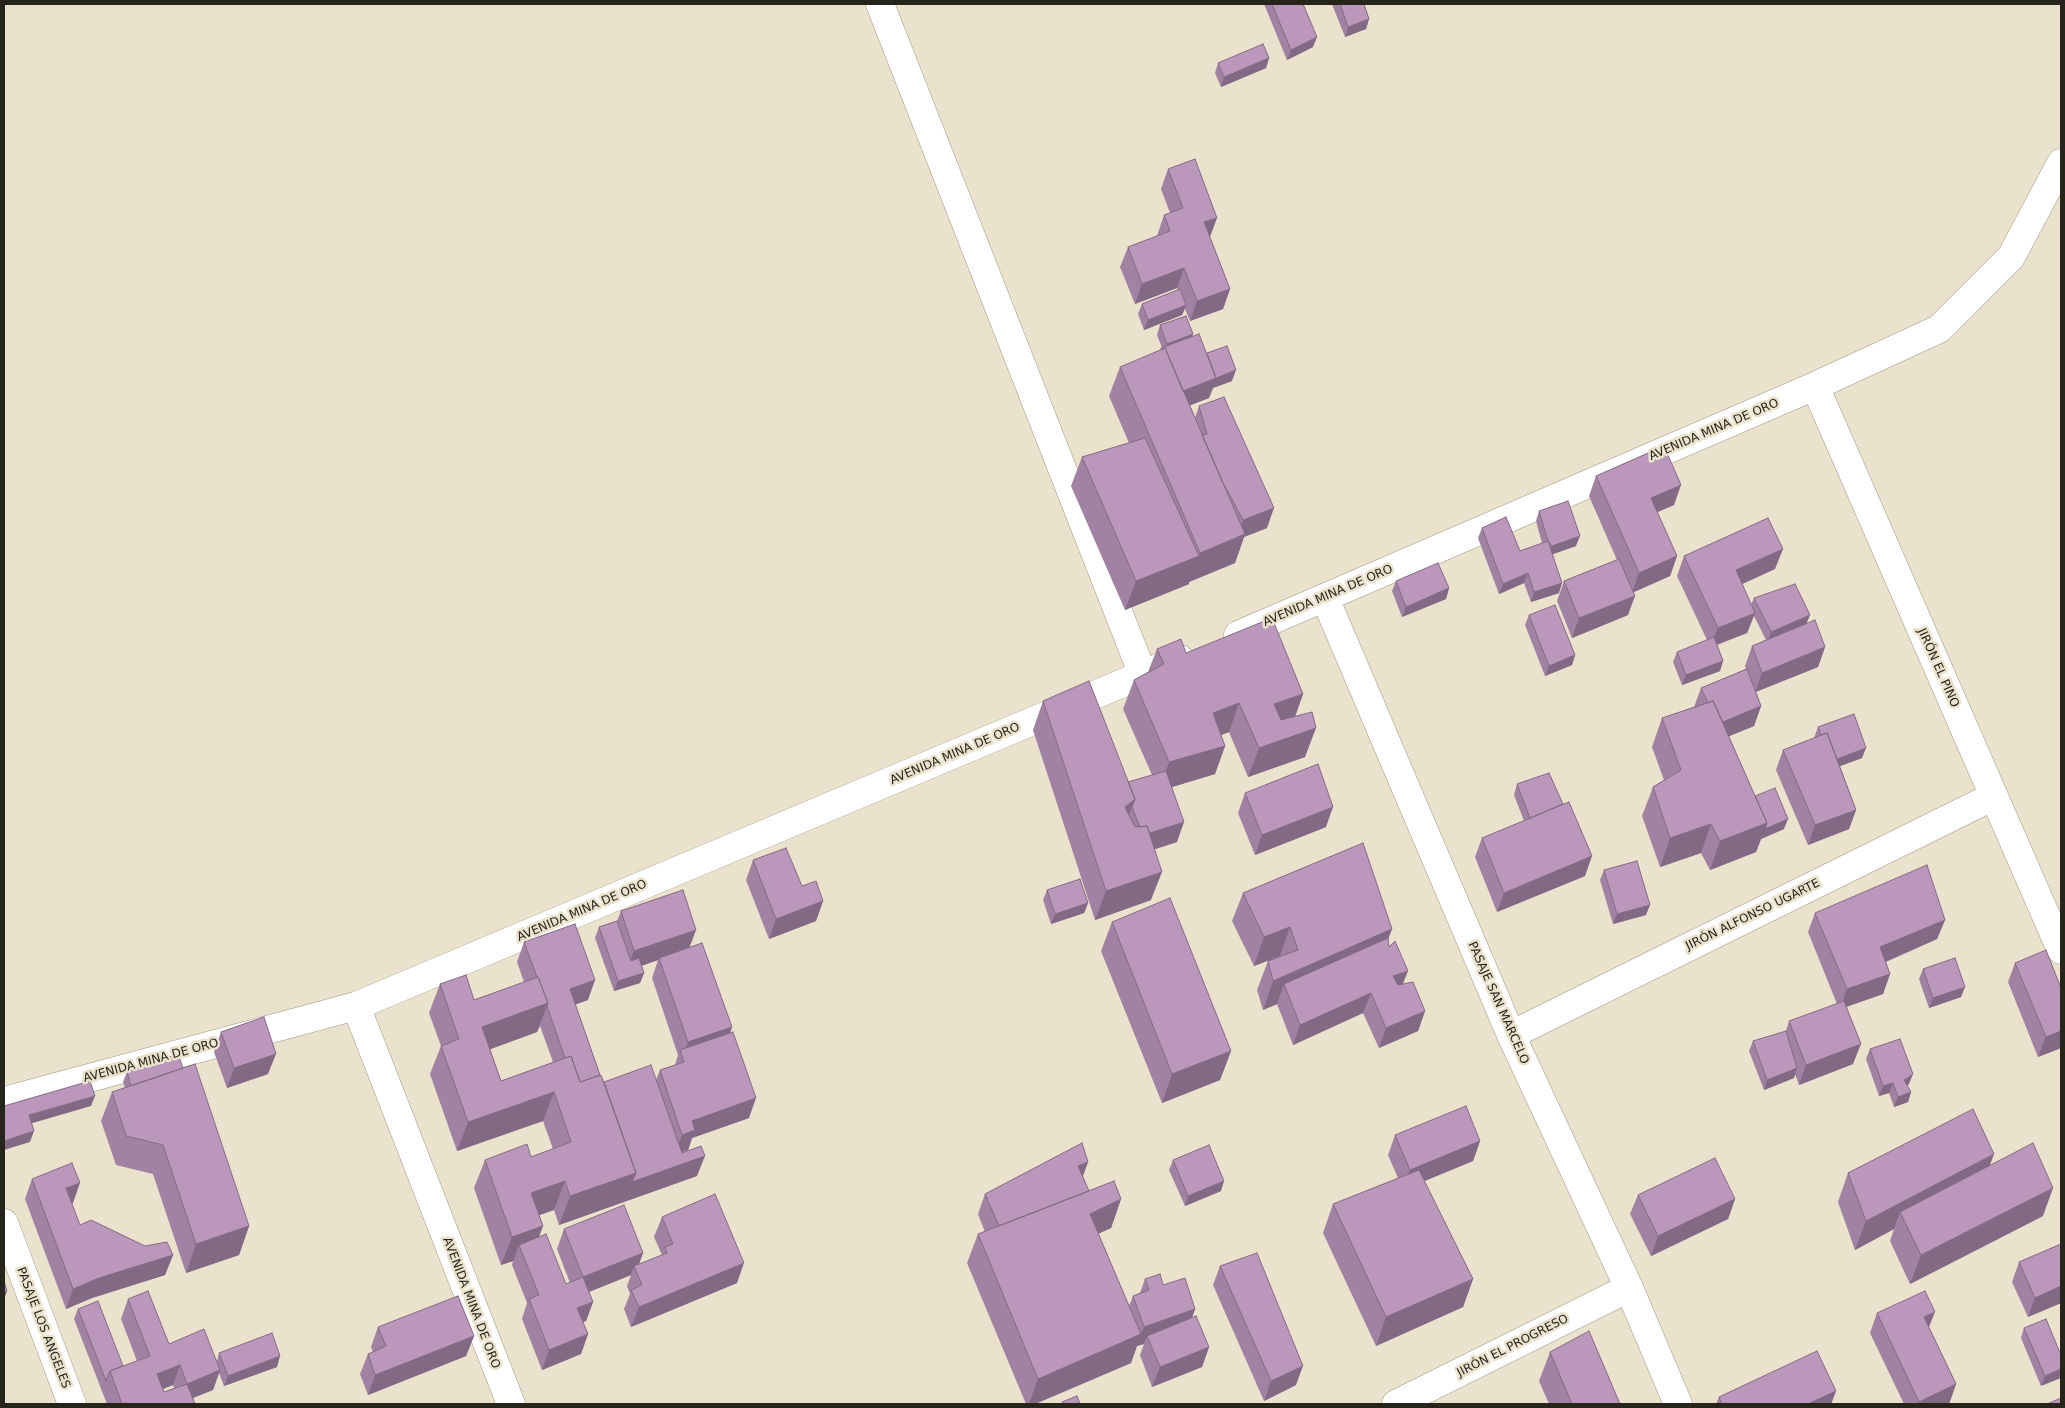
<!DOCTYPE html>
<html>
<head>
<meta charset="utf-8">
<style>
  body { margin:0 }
  #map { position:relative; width:2065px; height:1408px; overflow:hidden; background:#eae2cc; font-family:"DejaVu Sans",sans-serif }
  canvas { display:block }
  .frame { position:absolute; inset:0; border:5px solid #27241c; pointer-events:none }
</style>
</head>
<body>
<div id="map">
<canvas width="2065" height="1408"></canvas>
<div class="frame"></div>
</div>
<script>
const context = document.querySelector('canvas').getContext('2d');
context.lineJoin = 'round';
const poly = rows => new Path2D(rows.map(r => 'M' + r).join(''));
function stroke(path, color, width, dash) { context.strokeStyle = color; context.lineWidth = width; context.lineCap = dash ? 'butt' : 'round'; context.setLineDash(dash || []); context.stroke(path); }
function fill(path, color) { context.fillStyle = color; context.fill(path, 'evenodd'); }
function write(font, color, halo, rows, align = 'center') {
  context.font = font + ' "DejaVu Sans",sans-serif'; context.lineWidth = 5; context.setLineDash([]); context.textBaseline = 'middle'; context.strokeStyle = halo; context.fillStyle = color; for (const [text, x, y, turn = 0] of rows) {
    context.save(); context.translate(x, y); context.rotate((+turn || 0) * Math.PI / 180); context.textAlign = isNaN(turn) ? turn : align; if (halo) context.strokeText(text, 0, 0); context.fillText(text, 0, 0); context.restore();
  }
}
const minor = poly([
  [880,4,1143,675],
  [1815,386,2061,950],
  [1325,598,1511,1035,1629,1288,1678,1404],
  [1238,635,1815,386,1939,329,2011,257,2061,163],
  [356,1006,511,1404],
  [1511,1035,1994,796],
  [4,1101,356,1006,1180,659],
  [4,1223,72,1404],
  [1396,1404,1629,1288]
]);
stroke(minor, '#a09984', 29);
stroke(minor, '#fff', 28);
fill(poly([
  [1264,4,1303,4,1313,47,1287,60],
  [1332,4,1364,4,1369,19,1366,29,1345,37],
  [1269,58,1266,68,1221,87,1215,73,1218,63],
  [1168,169,1210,237,1230,289,1223,309,1190,321,1185,309,1182,315,1144,330,1138,314,1142,304,1178,290,1177,288,1135,304,1120,267,1128,247,1157,236,1164,215,1170,213,1161,189],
  [1160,325,1193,334,1192,337,1232,381,1213,388,1209,398,1190,405,1195,418,1199,406,1267,528,1244,537,1235,563,1189,582,1189,584,1125,610,1071,486,1082,457,1129,443,1109,396,1120,367,1160,351,1162,348,1157,335],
  [1596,476,1674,505,1657,512,1677,556,1670,576,1633,592,1628,615,1572,638,1557,601,1564,581,1617,560,1589,496],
  [1539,511,1576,546,1552,554,1559,593,1531,602,1524,583,1499,594,1478,538,1482,528,1520,551,1542,543,1536,521],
  [1684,556,1775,569,1742,584,1751,605,1754,598,1806,624,1825,647,1818,667,1756,692,1761,706,1754,726,1729,736,1755,796,1784,829,1761,839,1756,852,1710,870,1701,853,1660,867,1642,816,1653,787,1664,780,1652,747,1662,718,1694,707,1701,688,1746,669,1745,666,1752,646,1766,640,1754,616,1747,633,1717,645,1723,661,1720,671,1682,685,1673,662,1677,652,1707,640,1677,576],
  [1396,581,1449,588,1446,599,1402,617,1392,591],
  [1529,615,1575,655,1572,665,1545,676,1525,625],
  [1157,649,1186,653,1303,694,1295,717,1305,757,1248,777,1229,732,1221,735,1225,746,1215,774,1172,787,1177,842,1155,849,1151,900,1095,920,1033,730,1043,701,1128,782,1152,775,1123,709,1134,680,1148,672],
  [1818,727,1862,758,1840,766,1856,810,1849,829,1808,845,1776,770,1783,750,1814,738],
  [1517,784,1585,876,1497,912,1475,857,1482,838,1524,821,1514,795],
  [1245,793,1326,827,1255,855,1238,813],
  [753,860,802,886,823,901,816,921,769,939,746,880],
  [1604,870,1646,915,1613,924,1600,880],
  [1047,890,1088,903,1084,913,1051,924,1043,900],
  [1243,893,1392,929,1388,938,1389,947,1403,984,1425,1011,1418,1031,1379,1048,1363,1013,1293,1045,1277,1004,1263,1010,1257,990,1268,961,1280,957,1280,956,1254,966,1232,921],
  [621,911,690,947,732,1027,730,1033,749,1118,692,1138,688,1150,682,1152,697,1176,559,1225,554,1210,539,1215,543,1226,539,1237,566,1284,570,1283,557,1249,564,1229,643,1253,639,1264,662,1255,654,1237,662,1217,737,1283,631,1327,624,1309,630,1294,627,1286,631,1275,589,1292,593,1302,586,1321,583,1322,588,1334,581,1354,542,1370,522,1319,527,1303,512,1265,513,1261,501,1265,474,1188,485,1160,531,1157,553,1149,543,1121,457,1151,430,1074,441,1046,429,1013,440,984,474,1000,524,982,517,962,524,942,588,1000,575,1004,600,1075,604,1082,656,1080,660,1070,675,1065,678,1055,652,978,658,960,641,966,644,973,640,983,614,991,595,938,599,927,617,921],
  [540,1026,553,1062,501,1081,490,1049,537,1032],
  [1815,913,1945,920,1937,939,1886,962,1890,974,1883,994,1846,1007,1853,1064,1799,1085,1795,1074,1794,1078,1764,1090,1749,1051,1753,1041,1786,1031,1789,1021,1837,1004,1808,932],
  [1112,922,1231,1051,1220,1080,1162,1103,1101,951],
  [2015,963,2061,988,2061,1048,2038,1057,2008,982],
  [1923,969,1961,997,1929,1008,1919,979],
  [221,1032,268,1074,227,1088,214,1052],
  [1870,1049,1909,1084,1907,1086,1911,1092,1908,1102,1894,1107,1889,1093,1879,1096,1866,1059],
  [183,1068,249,1226,239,1255,186,1273,153,1174,116,1165,101,1121,112,1092,125,1088,123,1082,127,1072],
  [1395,1135,1480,1141,1473,1161,1424,1181,1473,1279,1463,1307,1376,1346,1323,1233,1333,1204,1398,1178,1388,1155],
  [1173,1160,1221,1191,1185,1206,1169,1170],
  [1088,1162,1083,1176,1089,1191,1121,1199,1111,1228,1098,1234,1129,1306,1133,1296,1140,1293,1145,1279,1163,1285,1195,1309,1192,1318,1209,1347,1202,1367,1152,1387,1140,1355,1144,1344,1137,1346,1131,1363,1035,1404,1026,1404,967,1263,978,1234,985,1232,978,1214,985,1194],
  [1990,1166,2043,1216,1910,1284,1890,1241,1894,1229,1855,1250,1838,1202,1848,1173],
  [32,1179,73,1203,71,1203,80,1225,173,1255,165,1275,92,1298,66,1309,25,1199],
  [1638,1195,1735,1199,1728,1219,1651,1256,1630,1214],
  [2061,1244,2061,1303,2028,1317,2012,1282,2019,1262],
  [1220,1266,1296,1385,1264,1401,1213,1285],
  [128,1299,169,1344,217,1361,219,1353,277,1367,224,1386,219,1373,213,1390,193,1398,195,1404,107,1404,74,1319,78,1309,123,1366,137,1361,121,1319],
  [173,1385,174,1388,164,1392,163,1389],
  [1877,1313,1929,1328,1956,1384,1949,1404,1904,1404,1870,1333],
  [378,1327,474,1336,466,1356,368,1395,360,1374,368,1354,373,1352,371,1347],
  [2024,1328,2061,1355,2041,1386,2021,1338],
  [1550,1352,1620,1404,1549,1404,1539,1381],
  [1836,1391,1831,1404,1716,1404,1719,1397]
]), '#a182a2');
fill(poly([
  [1369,19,1366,29,1345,37,1348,27],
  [1317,37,1313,47,1287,60,1291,50],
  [1269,58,1266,68,1221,87,1224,77],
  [1217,218,1210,237,1204,222],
  [1184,268,1177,288,1135,304,1142,284],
  [1230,289,1223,309,1190,321,1197,301],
  [1186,305,1182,315,1144,330,1148,320],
  [1193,334,1189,344,1164,354,1167,344],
  [1236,370,1232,381,1213,388,1209,398,1171,413,1178,393],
  [1681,485,1674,505,1644,518,1651,498],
  [1274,508,1267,528,1244,537,1235,563,1189,582,1189,584,1125,610,1136,581,1199,556,1200,553,1237,538,1243,520],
  [1580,536,1576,546,1548,556,1552,546],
  [1783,549,1775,569,1729,590,1736,570],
  [1677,556,1670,576,1632,593,1639,573],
  [1528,573,1524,583,1499,594,1503,584],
  [1562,583,1559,593,1531,602,1534,592],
  [1449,588,1446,599,1402,617,1406,607],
  [1635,596,1628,615,1572,638,1579,618],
  [1755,613,1747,633,1710,647,1718,628],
  [1810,615,1806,625,1767,642,1771,632],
  [1825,647,1818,667,1755,692,1762,673],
  [1575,655,1572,665,1545,676,1549,666],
  [1723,661,1720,671,1682,685,1686,675],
  [1303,694,1293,722,1263,733,1274,704],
  [1239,703,1229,732,1202,742,1213,713],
  [1761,706,1754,726,1710,744,1717,724],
  [1316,728,1305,757,1248,777,1259,748],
  [1225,746,1215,774,1159,791,1169,762],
  [1866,748,1862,758,1827,771,1830,761],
  [1135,799,1124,828,1125,807],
  [1333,807,1326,827,1255,855,1262,835],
  [1856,810,1849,829,1808,845,1815,825],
  [1788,819,1784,829,1761,839,1756,852,1710,870,1720,841,1767,823],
  [1184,822,1177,842,1137,855,1144,835],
  [1711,824,1701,853,1660,867,1670,838],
  [1592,856,1585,876,1497,912,1504,893],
  [1162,872,1151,900,1095,920,1106,891],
  [823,901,816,921,769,939,776,919],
  [1088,903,1084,913,1051,924,1055,914],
  [1650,905,1646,915,1613,924,1617,914],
  [1945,920,1937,939,1873,967,1880,947],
  [1290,927,1280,956,1254,966,1264,937],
  [1392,929,1381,958,1284,984,1277,1004,1263,1010,1273,981],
  [696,930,689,949,659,958,658,960,627,971,634,951],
  [1408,971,1400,991,1393,976],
  [644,973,640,983,614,991,618,981],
  [1890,974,1883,994,1840,1009,1847,989],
  [595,980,588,1000,563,1009,570,989],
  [1965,987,1961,997,1929,1008,1933,998],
  [1371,993,1363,1013,1293,1045,1300,1025],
  [548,1003,537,1032,472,1056,482,1027],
  [1425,1011,1418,1031,1379,1048,1386,1028],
  [732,1027,725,1047,682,1057,688,1042],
  [2061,1031,2061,1048,2038,1057,2046,1037],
  [1861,1044,1853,1064,1799,1085,1806,1065],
  [1231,1051,1220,1080,1162,1103,1172,1074],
  [276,1054,268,1074,227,1088,234,1068],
  [1797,1068,1794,1078,1764,1090,1767,1080],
  [1913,1074,1909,1084,1900,1090,1904,1080],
  [1893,1083,1889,1093,1879,1096,1883,1086],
  [554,1092,543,1121,457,1151,468,1122],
  [1911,1092,1908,1102,1894,1107,1898,1097],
  [95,1096,91,1106,26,1125,29,1115],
  [756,1098,749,1118,692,1138,688,1150,675,1155,682,1135,692,1121],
  [34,1131,30,1142,4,1150,4,1141],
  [1480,1141,1473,1161,1403,1190,1410,1170],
  [1994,1154,1984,1182,1900,1212,1894,1229,1855,1250,1866,1221],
  [705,1156,697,1176,559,1225,570,1196,636,1173],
  [1088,1162,1081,1181,1078,1166],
  [565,1181,554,1210,520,1222,531,1193],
  [1224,1181,1221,1191,1185,1206,1188,1196],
  [80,1183,73,1203,59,1208,66,1188],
  [2053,1188,2043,1216,1910,1284,1921,1255],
  [1121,1199,1111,1228,1079,1242,1090,1214],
  [1735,1199,1728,1219,1651,1256,1658,1236],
  [249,1226,239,1255,186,1273,196,1244],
  [543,1226,532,1255,519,1245,513,1261,501,1265,512,1237],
  [643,1253,636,1272,634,1266,631,1275,576,1297,583,1277],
  [173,1255,165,1275,92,1298,66,1309,73,1289,99,1278],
  [744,1263,737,1283,631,1327,639,1307],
  [1473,1279,1463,1307,1376,1346,1386,1317],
  [2061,1286,2061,1303,2028,1317,2035,1298],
  [7,1291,4,1300,4,1292],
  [593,1302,586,1321,570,1327,577,1308],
  [1195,1309,1188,1329,1147,1336,1144,1344,1137,1346,1131,1363,1035,1404,1029,1404,1038,1379,1141,1334,1144,1327],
  [1935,1312,1927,1332,1924,1317],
  [588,1334,581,1354,542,1370,549,1350],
  [474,1336,466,1356,368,1395,375,1375],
  [1209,1347,1202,1367,1152,1387,1160,1367],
  [280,1356,277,1367,224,1386,228,1376],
  [180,1365,173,1385,150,1394,157,1374],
  [1303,1366,1296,1385,1264,1401,1271,1381],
  [2061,1369,2061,1378,2041,1386,2045,1376],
  [220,1370,213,1390,180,1403,187,1384],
  [1956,1384,1949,1404,1918,1404,1919,1402],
  [1836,1391,1831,1404,1808,1404]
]), '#836a84');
const building = poly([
  [1272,4,1303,4,1317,37,1291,50,1272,4],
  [1340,4,1364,4,1369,19,1348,27,1340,4],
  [1263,44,1269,58,1224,77,1218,63,1263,44],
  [1195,159,1217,218,1204,222,1230,289,1197,301,1184,268,1142,284,1128,247,1170,231,1164,215,1183,208,1168,169,1195,159],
  [1180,289,1186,305,1148,320,1142,304,1180,289],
  [1186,316,1193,334,1167,344,1160,325,1186,316],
  [1199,334,1216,378,1183,391,1165,348,1161,350,1161,348,1199,334],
  [1227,346,1236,370,1216,378,1207,353,1227,346],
  [1165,348,1245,534,1200,553,1120,367,1165,348],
  [1224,397,1274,508,1243,520,1222,481,1202,435,1207,434,1199,406,1224,397],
  [1145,438,1199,556,1136,581,1082,457,1145,438],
  [1664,446,1681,485,1651,498,1677,556,1639,573,1596,476,1664,446],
  [1568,501,1580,536,1552,546,1548,541,1539,511,1568,501],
  [1506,517,1520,551,1548,541,1562,583,1534,592,1528,573,1503,584,1482,528,1506,517],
  [1768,518,1783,549,1736,570,1755,613,1718,628,1684,556,1768,518],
  [1619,559,1635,596,1579,618,1564,581,1619,559],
  [1438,563,1449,588,1406,607,1396,581,1438,563],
  [1795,584,1810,615,1771,632,1754,598,1795,584],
  [1555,605,1575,655,1549,666,1529,615,1555,605],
  [1272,618,1303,694,1274,704,1281,720,1312,712,1316,728,1259,748,1239,703,1213,713,1225,746,1169,762,1134,680,1164,664,1157,649,1181,639,1186,653,1272,618],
  [1815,620,1825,647,1762,673,1752,646,1815,620],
  [1714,637,1723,661,1686,675,1677,652,1714,637],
  [1747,669,1761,706,1723,722,1713,701,1708,703,1701,688,1747,669],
  [1089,681,1135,799,1125,807,1135,827,1147,826,1162,872,1106,891,1043,701,1089,681],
  [1713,701,1767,823,1720,841,1711,824,1670,838,1653,787,1681,770,1662,718,1713,701],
  [1854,714,1866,748,1837,759,1827,733,1821,735,1818,727,1854,714],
  [1827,733,1856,810,1815,825,1783,750,1827,733],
  [1318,764,1333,807,1262,835,1245,793,1318,764],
  [1166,771,1184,822,1150,833,1147,826,1140,827,1132,807,1135,799,1128,782,1166,771],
  [1549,773,1563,804,1530,818,1517,784,1549,773],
  [1775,788,1788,819,1765,829,1767,823,1755,796,1775,788],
  [1569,802,1592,856,1504,893,1482,838,1569,802],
  [1363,843,1392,929,1273,981,1268,961,1298,950,1290,927,1264,937,1243,893,1363,843],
  [786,848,802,886,816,881,823,901,776,919,753,860,786,848],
  [1637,861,1650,905,1617,914,1604,870,1637,861],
  [1927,865,1945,920,1880,947,1890,974,1847,989,1815,913,1927,865],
  [1080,879,1088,903,1055,914,1047,890,1080,879],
  [683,890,696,930,634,951,621,911,683,890],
  [1170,898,1231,1051,1172,1074,1112,922,1170,898],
  [617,921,631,961,639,958,644,973,618,981,599,927,617,921],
  [575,924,595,980,570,989,600,1075,580,1082,571,1056,565,1058,547,1006,548,1003,538,977,537,977,524,942,575,924],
  [1388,938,1389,947,1395,941,1408,971,1393,976,1398,985,1413,982,1425,1011,1386,1028,1371,993,1300,1025,1284,984,1388,938],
  [702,943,732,1027,688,1042,659,958,702,943],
  [2046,950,2061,988,2061,1031,2046,1037,2015,963,2046,950],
  [1955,958,1965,987,1933,998,1923,969,1955,958],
  [466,975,474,1000,538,977,548,1003,482,1027,501,1081,571,1056,580,1082,601,1075,636,1173,570,1196,565,1181,531,1193,543,1226,512,1237,485,1160,527,1144,531,1157,571,1142,554,1092,468,1122,441,1046,459,1039,440,984,466,975],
  [1844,1001,1861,1044,1806,1065,1789,1021,1844,1001],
  [264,1017,276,1054,234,1068,221,1032,264,1017],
  [1786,1031,1797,1068,1767,1080,1753,1041,1786,1031],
  [733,1032,756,1098,692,1121,695,1130,682,1135,660,1070,684,1062,680,1050,733,1032],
  [1900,1039,1913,1074,1904,1080,1911,1092,1898,1097,1893,1083,1883,1086,1870,1049,1900,1039],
  [178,1054,183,1068,131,1086,127,1072,178,1054],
  [195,1064,249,1226,196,1244,163,1145,126,1136,112,1092,195,1064],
  [651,1065,682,1153,701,1146,705,1156,632,1182,636,1173,604,1082,651,1065],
  [90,1081,95,1096,29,1115,34,1131,4,1141,4,1106,90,1081],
  [1466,1106,1480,1141,1410,1170,1395,1135,1466,1106],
  [1973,1109,1994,1154,1866,1221,1848,1173,1973,1109],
  [1082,1143,1088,1162,1078,1166,1089,1191,999,1226,985,1194,1082,1143],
  [2033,1143,2053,1188,1921,1255,1900,1212,2033,1143],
  [1209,1145,1224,1181,1188,1196,1173,1160,1209,1145],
  [1715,1158,1735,1199,1658,1236,1638,1195,1715,1158],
  [72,1163,80,1183,66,1188,80,1225,91,1220,145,1246,167,1242,173,1255,99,1278,73,1289,32,1179,72,1163],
  [1419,1170,1473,1279,1386,1317,1333,1204,1419,1170],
  [1114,1181,1121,1199,1090,1214,1141,1334,1038,1379,978,1234,1114,1181],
  [715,1194,744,1263,639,1307,631,1290,642,1285,634,1266,667,1253,665,1247,673,1244,662,1217,715,1194],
  [624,1205,643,1253,583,1277,564,1229,624,1205],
  [546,1234,566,1284,583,1277,593,1302,577,1308,588,1334,549,1350,529,1299,539,1295,519,1245,546,1234],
  [2061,1244,2061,1286,2035,1298,2019,1262,2061,1244],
  [1257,1253,1303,1366,1271,1381,1220,1266,1257,1253],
  [1160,1274,1163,1285,1185,1278,1195,1309,1144,1327,1133,1296,1149,1290,1145,1279,1160,1274],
  [4,1281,7,1291,4,1292,4,1281],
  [148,1291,169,1344,204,1329,220,1370,187,1384,195,1404,122,1404,110,1371,150,1356,128,1299,148,1291],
  [180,1365,187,1384,164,1392,157,1374,180,1365],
  [1925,1291,1935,1312,1924,1317,1956,1384,1919,1402,1877,1313,1925,1291],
  [458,1296,474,1336,375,1375,368,1354,386,1346,378,1327,458,1296],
  [98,1301,123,1366,110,1371,106,1381,78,1309,98,1301],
  [1196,1316,1209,1347,1160,1367,1147,1336,1196,1316],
  [2046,1319,2061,1355,2061,1369,2045,1376,2024,1328,2046,1319],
  [1589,1331,1620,1404,1572,1404,1550,1352,1589,1331],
  [272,1333,280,1356,228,1376,219,1353,272,1333],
  [1817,1351,1836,1391,1808,1404,1722,1404,1719,1397,1817,1351],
  [1077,1396,1080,1404,1063,1404,1062,1402,1077,1396],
  [2061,1398,2061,1404,2047,1404,2061,1398]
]);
fill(building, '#bb97bc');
stroke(building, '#836a84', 1);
write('12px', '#27241c', '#eae2cc', [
  ["AVENIDA MINA DE ORO",1714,430,-23],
  ["AVENIDA MINA DE ORO",1328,596,-23],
  ["JIRÓN EL PINO",1938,668,66],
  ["AVENIDA MINA DE ORO",955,754,-23],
  ["AVENIDA MINA DE ORO",582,911,-23],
  ["JIRÓN ALFONSO UGARTE",1753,915,-26],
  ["PASAJE SAN MARCELO",1498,1003,66],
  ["AVENIDA MINA DE ORO",151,1061,-15],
  ["AVENIDA MINA DE ORO",471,1303,69],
  ["PASAJE LOS ANGELES",43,1328,69],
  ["JIRÓN EL PROGRESO",1513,1346,-27]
]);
</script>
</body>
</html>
